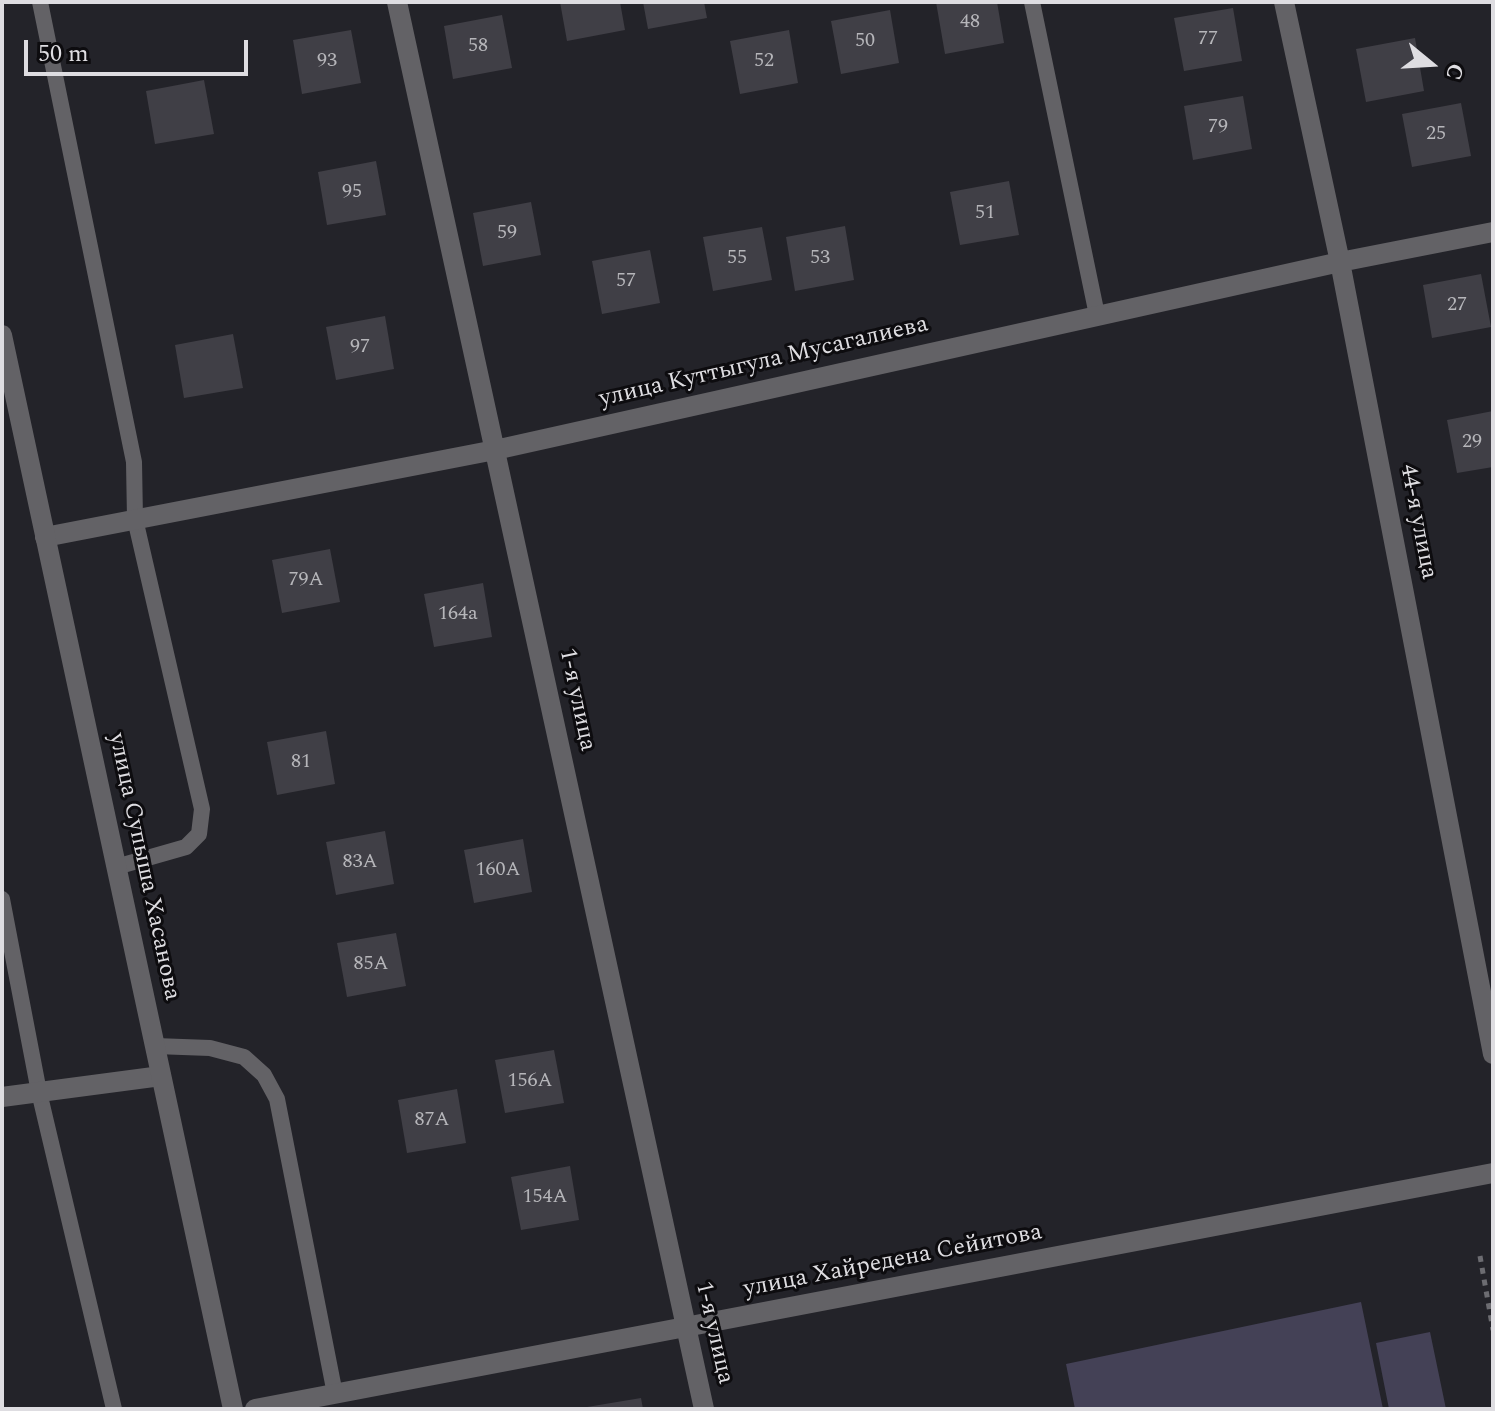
<!DOCTYPE html>
<html>
<head>
<meta charset="utf-8">
<style>
  body { margin:0 }
  #map { position:relative; width:1495px; height:1411px; overflow:hidden; background:#232329; font-family:Spectral,serif }
  canvas { display:block }
  .frame { position:absolute; inset:0; border:4px solid #dedde1; pointer-events:none }
  .north { position:absolute; left:1391px; top:24px; width:80px; height:80px; -webkit-text-stroke:6px #0d0c0f; paint-order:stroke; rotate:108deg; font-size:22px; font-weight:700; line-height:32px; text-align:center; color:#dedde1 }
  .north::after { content:''; display:block; margin:auto; width:28px; height:36px; background:#dedde1; clip-path:polygon(50% 0,100% 100%,50% 72%,0 100%) }
  .scale { position:absolute; left:24px; top:40px; width:224px; height:36px; box-sizing:border-box; border:4px solid #dedde1; border-top:0; padding-left:10px; font-size:24px; line-height:28px; white-space:nowrap; color:#dedde1; -webkit-text-stroke:6px #0d0c0f; paint-order:stroke }
</style>
</head>
<body>
<div id="map">
<canvas width="1495" height="1411"></canvas>
<div class="frame"></div>
<div class="north">С</div>
<div class="scale">50 m</div>
</div>
<script>
const context = document.querySelector('canvas').getContext('2d');
context.lineJoin = 'round';
function fill(path, color) { context.fillStyle = color; context.fill(path, 'evenodd'); }
const poly = rows => new Path2D(rows.map(r => 'M' + r).join(''));
function stroke(path, color, width, dash) { context.strokeStyle = color; context.lineWidth = width; context.lineCap = dash ? 'butt' : 'round'; context.setLineDash(dash || []); context.stroke(path); }
function write(font, color, halo, rows, align = 'center') {
  context.font = font + ' Spectral,serif'; context.lineWidth = 6; context.setLineDash([]); context.textBaseline = 'middle'; context.strokeStyle = halo; context.fillStyle = color; for (const [text, x, y, turn = 0] of rows) {
    context.save(); context.translate(x, y); context.rotate((+turn || 0) * Math.PI / 180); context.textAlign = isNaN(turn) ? turn : align; if (halo) context.strokeText(text, 0, 0); context.fillText(text, 0, 0); context.restore();
  }
}
fill(poly([
  [1361,1302,1383,1409,1075,1409,1066,1364],
  [1430,1332,1446,1409,1389,1409,1376,1343]
]), '#444156');
fill(poly([
  [560,2,620,2,625,30,567,41],
  [643,2,704,2,707,18,648,29],
  [936,2,997,2,1004,43,945,54],
  [1233,8,1242,61,1184,71,1174,18],
  [890,10,899,63,841,74,831,21],
  [502,15,512,68,453,79,444,26],
  [351,30,361,83,302,94,293,40],
  [789,30,798,83,740,94,730,41],
  [1415,38,1424,91,1366,102,1356,49],
  [204,80,214,134,155,144,146,91],
  [1243,96,1252,149,1193,160,1184,106],
  [1461,103,1471,156,1412,167,1402,114],
  [376,161,386,215,327,225,318,172],
  [1009,181,1019,235,960,245,950,192],
  [531,202,541,255,483,266,473,213],
  [845,226,854,280,795,291,786,237],
  [762,227,772,280,713,291,703,237],
  [650,250,660,303,602,314,592,261],
  [1481,274,1491,327,1432,338,1423,285],
  [385,316,394,369,336,380,326,327],
  [233,334,243,388,184,398,175,345],
  [1493,411,1493,467,1457,473,1447,420],
  [330,549,340,602,282,613,272,560],
  [483,583,492,637,434,647,424,594],
  [326,731,335,784,277,795,267,742],
  [385,831,394,884,336,895,326,842],
  [523,839,532,892,474,903,464,850],
  [396,933,406,986,347,997,337,943],
  [554,1050,564,1103,505,1113,495,1060],
  [457,1089,466,1143,407,1153,398,1100],
  [570,1166,579,1220,521,1230,511,1177],
  [641,1398,643,1409,587,1409,587,1407]
]), '#403f46');
stroke(poly([
  [1480,1256,1493,1330]
]), '#6c6c71', 5, [6, 6]);
stroke(poly([
  [40,2,134,462,135,519,202,809,199,834,186,847,116,867],
  [1032,2,1097,315],
  [2,899,39,1092,114,1409],
  [155,1046,210,1048,244,1057,264,1075,277,1099,335,1394]
]), '#636266', 16);
stroke(poly([
  [397,2,704,1409],
  [1284,2,1340,262,1493,1054],
  [45,537,495,450,1340,262,1493,232],
  [2,1097,161,1076],
  [255,1409,1493,1173]
]), '#636266', 20);
stroke(poly([
  [2,335,233,1409]
]), '#636266', 20);
write('20px', '#b6b6ba', null, [
  ["48",970,23],
  ["77",1208,40],
  ["50",865,42],
  ["58",478,47],
  ["93",327,62],
  ["52",764,62],
  ["79",1218,128],
  ["25",1436,135],
  ["95",352,193],
  ["51",985,214],
  ["59",507,234],
  ["55",737,259],
  ["53",820,259],
  ["57",626,282],
  ["27",1457,306],
  ["97",360,348],
  ["29",1472,443],
  ["79А",306,581],
  ["164а",458,615],
  ["81",301,763],
  ["83А",360,863],
  ["160А",498,871],
  ["85А",371,965],
  ["156А",530,1082],
  ["87А",432,1121],
  ["154А",545,1198]
]);
write('24px', '#dedde1', '#0d0c0f', [
  ["улица Куттыгула Мусагалиева",764,363,-13],
  ["44-я улица",1417,522,79],
  ["1-я улица",576,700,78],
  ["улица Супыша Хасанова",143,867,78],
  ["улица Хайредена Сейитова",893,1262,-11],
  ["1-я улица",713,1333,77]
]);
</script>
</body>
</html>
